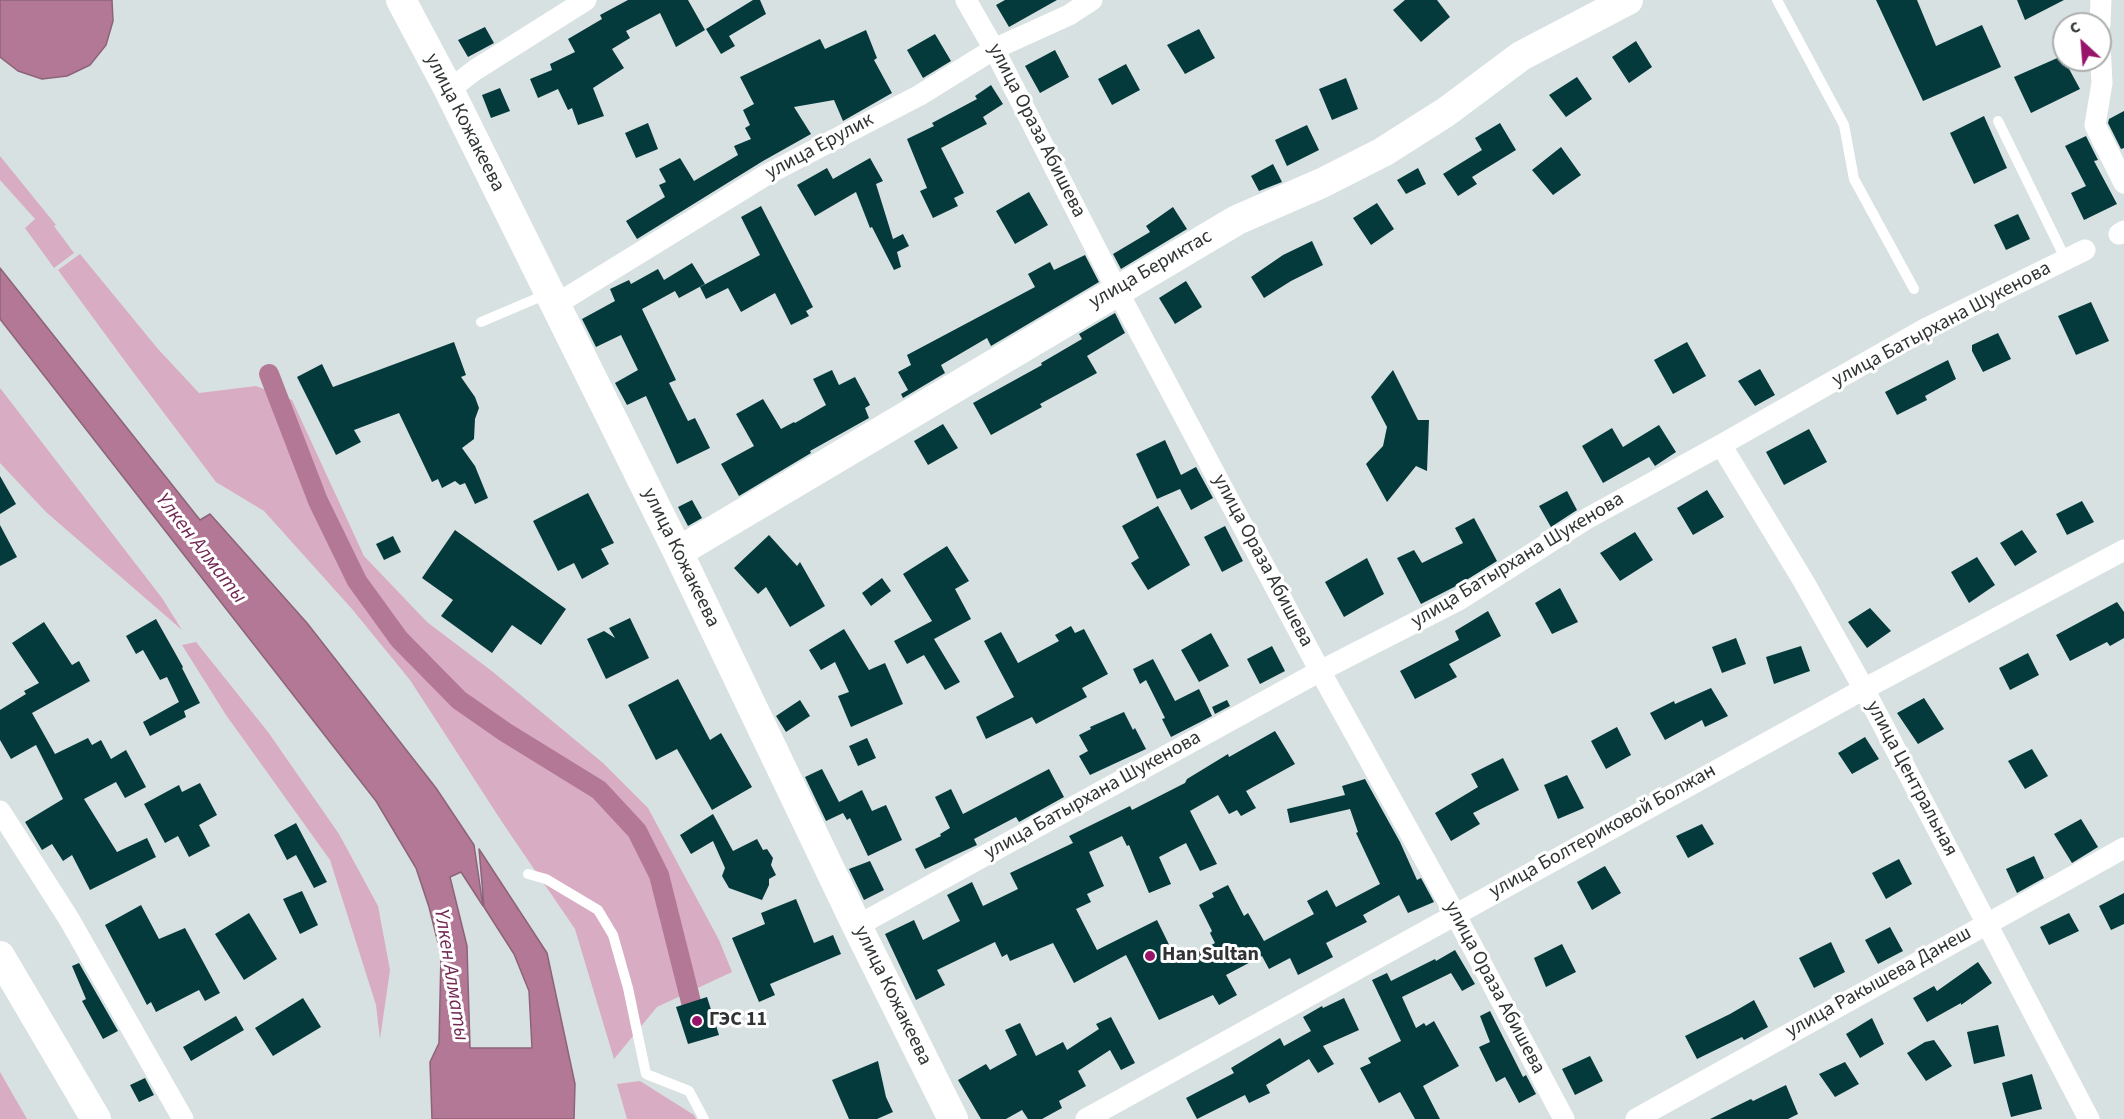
<!DOCTYPE html>
<html>
<head>
<meta charset="utf-8">
<style>
  body { margin:0 }
  #map { position:relative; width:2124px; height:1119px; overflow:hidden; background:#d8e1e1; font-family:"Source Sans 3",sans-serif }
  canvas { display:block }
  .north { position:absolute; left:2052px; top:12px; width:60px; height:60px; box-sizing:border-box; background:#fff; border:2px solid #acaeae; border-radius:50%; rotate:334deg; font-size:16px; font-weight:700; line-height:24px; text-align:center; color:#303434 }
  .north::after { content:''; display:block; margin:auto; width:21px; height:27px; background:#97146a; clip-path:polygon(50% 0,100% 100%,50% 72%,0 100%) }
</style>
</head>
<body>
<div id="map">
<canvas width="2124" height="1119"></canvas>
<div class="north">С</div>
</div>
<script>
const context = document.querySelector('canvas').getContext('2d');
context.lineJoin = 'round';
function fill(path, color) { context.fillStyle = color; context.fill(path, 'evenodd'); }
const poly = rows => new Path2D(rows.map(r => 'M' + r).join(''));
function stroke(path, color, width, dash) { context.strokeStyle = color; context.lineWidth = width; context.lineCap = dash ? 'butt' : 'round'; context.setLineDash(dash || []); context.stroke(path); }
function write(font, color, halo, rows, align = 'center') {
  context.font = font + ' "Source Sans 3",sans-serif'; context.lineWidth = 6; context.setLineDash([]); context.textBaseline = 'middle'; context.strokeStyle = halo; context.fillStyle = color; for (const [text, x, y, turn = 0] of rows) {
    context.save(); context.translate(x, y); context.rotate((+turn || 0) * Math.PI / 180); context.textAlign = isNaN(turn) ? turn : align; if (halo) context.strokeText(text, 0, 0); context.fillText(text, 0, 0); context.restore();
  }
}
fill(poly([
  [0,156,56,225,54,226,74,253,54,268,25,228,35,219,0,180],
  [80,254,158,349,199,393,256,386,292,400,364,556,427,622,493,672,603,763,648,808,719,940,732,972,657,1007,614,1059,575,929,504,825,410,680,352,609,264,511,216,482,130,368,58,270],
  [0,388,162,598,182,630,46,512,0,463],
  [196,642,268,732,339,834,378,906,390,970,380,1039,376,1005,330,860,226,715,182,645],
  [0,1072,27,1119,0,1119],
  [640,1081,694,1115,696,1119,627,1119,617,1084]
]), '#d8acc2');
const water = poly([
  [0,0,112,0,113,21,106,45,90,65,67,76,42,79,18,71,0,57,0,0],
  [0,268,200,520,210,514,307,623,436,788,474,845,483,906,461,872,450,877,467,946,470,1048,532,1048,529,991,514,954,484,907,479,849,547,953,575,1084,574,1119,432,1119,430,1062,439,1043,441,955,429,907,416,868,376,801,0,319,0,268]
]);
fill(water, '#b47897');
stroke(water, '#8c6479', 1.5);
stroke(poly([
  [269,374,318,501,357,581,399,639,459,700,505,732,599,790,637,831,659,875,691,1002]
]), '#b47897', 20);
fill(poly([
  [628,0,688,0,705,30,676,47,660,13,626,31,630,38,612,49,624,68,593,88,604,116,578,125,572,108,568,110,558,89,538,98,530,79,552,70,550,64,575,52,568,39,602,19,600,15],
  [753,0,760,0,766,14,729,36,735,46,721,54,706,29],
  [1005,0,1057,0,1009,27,996,5],
  [1405,0,1437,0,1450,17,1421,42,1393,10],
  [1876,0,1917,0,1936,46,1982,25,2001,67,1923,101],
  [2017,0,2064,0,2025,20],
  [485,27,494,43,468,57,458,40],
  [1199,29,1215,58,1185,74,1167,45],
  [866,30,877,58,874,60,892,93,843,121,834,100,794,107,811,134,763,161,637,239,626,221,665,197,659,185,666,182,659,169,680,158,694,181,738,155,734,146,751,139,745,128,750,125,743,110,754,104,740,77,820,39,825,49],
  [935,34,951,61,923,78,907,50],
  [1636,41,1652,67,1629,83,1612,57],
  [1055,50,1069,77,1040,93,1025,66],
  [2062,56,2080,89,2031,113,2014,77],
  [1126,64,1140,90,1112,105,1098,79],
  [1577,77,1592,99,1566,117,1549,95],
  [1346,78,1358,109,1332,120,1319,89],
  [991,85,1003,104,983,117,987,124,941,148,964,193,954,198,958,206,933,218,920,191,927,188,907,139,934,126,932,123,977,99,975,96],
  [500,88,510,111,491,118,482,95],
  [2124,111,2124,148,2121,149,2108,123,2109,119],
  [1984,116,2007,168,1974,184,1950,133],
  [648,123,658,149,636,158,625,133],
  [1500,123,1516,150,1472,177,1477,184,1458,196,1443,174,1482,150,1475,138],
  [1307,125,1319,150,1287,166,1275,140],
  [2086,136,2098,160,2094,161,2117,204,2084,220,2071,193,2086,186,2065,146],
  [1561,147,1581,175,1553,195,1532,170],
  [870,158,883,181,876,184,893,239,903,234,909,246,897,252,901,267,894,270,872,227,870,228,856,192,815,216,797,185,827,168,833,179],
  [1273,164,1282,182,1259,191,1251,176],
  [1418,168,1426,184,1406,194,1397,180],
  [1029,192,1048,225,1015,244,996,211],
  [1377,203,1394,229,1371,245,1353,218],
  [761,206,813,307,806,311,809,316,791,325,775,293,741,312,728,288,706,299,700,287,760,255,741,217],
  [1173,207,1187,229,1121,269,1113,254,1150,232,1146,226],
  [2018,214,2030,239,2006,250,1994,225],
  [1312,241,1323,265,1291,281,1264,298,1251,277,1283,255],
  [1085,255,1099,282,991,346,987,338,941,365,945,373,903,398,901,394,908,390,898,372,911,365,907,355,1035,287,1028,274,1050,262,1054,270],
  [692,263,705,284,679,298,675,291,642,309,676,380,669,383,688,421,695,418,710,448,677,464,646,396,627,405,615,383,638,370,621,335,596,347,582,319,615,301,610,289,629,280,631,284,658,269,664,280],
  [1186,281,1202,307,1175,324,1159,298],
  [2091,302,2109,341,2076,355,2058,316],
  [1115,313,1125,333,1087,356,1097,373,1040,404,1042,407,991,435,973,403,1042,365,1041,363,1082,339,1079,334],
  [1998,333,2011,359,1983,372,1972,351,1972,345],
  [454,342,466,375,461,377,475,397,479,408,475,419,474,439,462,448,475,466,488,498,475,504,465,483,460,485,455,481,442,488,438,479,432,482,399,413,354,430,361,442,336,455,297,377,322,364,333,387],
  [1687,342,1706,376,1673,394,1654,360],
  [1948,360,1956,379,1925,396,1927,400,1897,415,1885,392],
  [1760,369,1775,395,1755,406,1738,381],
  [832,370,839,385,855,377,870,405,865,408,869,418,810,451,811,453,739,496,721,464,754,446,736,414,763,399,781,429,794,422,795,423,826,405,813,379],
  [1393,370,1418,420,1429,420,1427,471,1416,466,1387,502,1366,464,1383,446,1387,427,1371,397],
  [943,424,958,448,928,465,914,441],
  [1659,425,1676,452,1655,466,1649,457,1603,483,1582,446,1612,428,1623,447],
  [1809,429,1827,462,1784,485,1766,452],
  [1165,440,1181,475,1196,467,1213,498,1191,510,1180,489,1157,499,1136,454],
  [0,476,16,504,0,514],
  [1707,490,1724,517,1693,535,1677,508],
  [1567,491,1577,510,1551,527,1539,506],
  [588,493,614,543,601,549,609,564,582,579,574,563,558,571,533,521],
  [692,500,702,518,688,526,678,507],
  [2082,501,2094,522,2067,535,2056,514],
  [1158,506,1190,565,1148,590,1131,563,1139,558,1122,526],
  [1474,518,1497,561,1460,584,1421,604,1397,558,1414,550,1422,563,1463,543,1455,528],
  [0,525,17,557,0,566],
  [1225,526,1243,561,1222,572,1204,537],
  [455,530,566,609,541,645,512,625,492,653,441,616,453,600,422,578],
  [2022,530,2037,552,2015,566,2000,543],
  [1635,532,1653,560,1620,581,1600,553],
  [769,535,797,566,800,562,825,606,790,627,766,587,758,594,734,568],
  [393,536,401,552,384,560,376,544],
  [947,546,969,581,955,589,971,619,934,639,960,682,945,690,924,655,907,664,894,641,932,621,903,574],
  [1977,557,1995,585,1969,603,1951,572],
  [1367,558,1384,594,1344,617,1325,582],
  [882,578,891,591,871,606,862,593],
  [1560,588,1578,622,1552,634,1535,603],
  [2117,602,2124,612,2124,638,2110,646,2107,642,2070,661,2056,635],
  [1870,608,1891,631,1867,648,1848,622],
  [1488,611,1501,636,1449,664,1457,677,1415,699,1400,671,1459,640,1455,631],
  [630,618,649,658,606,679,587,639,604,631,615,638,609,628],
  [156,619,183,667,182,668,200,703,184,711,186,717,150,736,143,722,179,702,167,677,160,680,143,650,136,654,126,636],
  [44,622,72,665,79,661,90,681,32,713,55,754,88,738,92,745,101,740,111,759,126,750,146,787,125,798,116,782,84,799,117,852,147,838,156,857,90,890,72,855,63,861,52,844,42,850,25,822,63,799,36,745,11,759,0,740,0,710,26,694,24,691,39,683,12,643],
  [1071,626,1075,633,1084,629,1108,674,1082,688,1087,697,1036,724,1032,717,986,739,976,717,1014,697,984,641,1001,632,1018,663,1059,641,1055,635],
  [844,629,869,670,885,663,903,704,851,727,838,696,849,692,835,662,821,670,809,650],
  [1211,633,1229,666,1199,682,1181,650],
  [1736,638,1746,664,1722,673,1712,647],
  [1272,646,1285,671,1260,684,1247,659],
  [1801,646,1810,671,1774,684,1766,657],
  [2028,653,2039,675,2010,690,1999,668],
  [1153,659,1175,701,1199,689,1212,716,1171,737,1162,719,1165,718,1146,680,1140,684,1133,669],
  [678,679,710,740,721,733,752,787,712,810,677,749,656,760,628,705],
  [1711,688,1728,716,1705,727,1702,720,1665,740,1650,713,1674,701,1675,704],
  [1924,698,1944,729,1918,744,1897,713],
  [800,700,810,716,786,732,776,716],
  [1227,700,1230,706,1215,714,1212,707],
  [1124,712,1133,730,1135,728,1146,749,1090,775,1079,756,1088,751,1079,735,1091,729,1090,727],
  [1617,727,1631,755,1606,769,1591,741],
  [1275,731,1295,764,1246,791,1256,808,1241,816,1237,810,1229,814,1218,795,1190,811,1217,864,1200,871,1186,843,1159,857,1171,884,1149,893,1129,845,1127,846,1122,836,1089,852,1104,886,1087,894,1091,902,1076,909,1097,950,1157,920,1178,963,1215,943,1210,933,1212,931,1199,905,1214,897,1212,893,1228,885,1244,916,1248,913,1264,941,1314,914,1307,901,1327,890,1336,907,1380,884,1356,833,1358,832,1350,809,1290,823,1287,809,1345,795,1342,786,1365,779,1400,842,1417,880,1421,878,1434,902,1408,913,1399,895,1363,915,1367,922,1326,943,1333,957,1298,975,1290,958,1269,969,1262,956,1226,975,1237,995,1219,1005,1213,995,1159,1020,1126,955,1074,983,1053,943,1010,961,1007,954,1002,957,995,942,937,970,945,985,916,1000,885,934,914,920,923,940,960,921,947,895,972,882,983,906,1018,889,1010,873,1073,843,1069,836,1130,806,1132,810,1185,783,1187,779,1228,754,1229,757],
  [1865,737,1879,759,1852,774,1838,753],
  [867,738,876,758,858,766,849,746],
  [2032,749,2048,776,2025,789,2008,761],
  [1503,758,1519,790,1473,813,1480,824,1451,841,1435,813,1478,787,1471,774],
  [822,769,839,802,862,790,872,811,886,805,902,840,868,856,850,818,847,820,843,813,826,821,805,777],
  [1049,769,1064,797,1019,822,1016,817,974,839,977,845,925,869,915,849,941,836,940,834,950,828,935,797,951,789,963,814],
  [1567,775,1584,808,1558,819,1544,785],
  [200,783,217,815,199,825,210,846,189,857,178,836,165,843,144,804,179,785,182,792],
  [713,814,733,851,757,839,763,850,767,849,773,858,771,865,776,875,769,879,769,885,762,900,729,888,722,876,725,868,713,841,691,854,680,835],
  [2081,819,2098,847,2072,863,2054,834],
  [296,823,327,882,314,888,296,855,287,860,274,835],
  [1702,824,1714,844,1688,858,1676,836],
  [2034,856,2044,878,2017,893,2006,869],
  [1899,859,1912,884,1886,899,1872,873],
  [870,861,884,890,864,900,849,869],
  [1605,866,1621,893,1592,910,1577,882],
  [302,891,318,925,300,934,283,899],
  [2124,893,2124,924,2111,930,2099,906],
  [796,899,814,943,833,935,841,954,770,984,775,995,759,1002,732,938,765,924,761,913],
  [141,905,159,939,185,928,220,993,205,1001,199,990,156,1012,151,1002,147,1005,105,925],
  [249,913,277,959,244,980,215,934],
  [2069,913,2079,931,2049,945,2040,927],
  [1890,927,1903,951,1878,964,1865,940],
  [1831,942,1845,972,1814,988,1799,958],
  [1562,944,1576,972,1546,987,1534,958],
  [1455,950,1475,984,1462,991,1451,973,1402,997,1416,1028,1424,1023,1426,1026,1434,1021,1459,1066,1423,1086,1440,1119,1415,1119,1400,1092,1379,1103,1360,1068,1371,1063,1368,1058,1401,1041,1372,980,1387,973,1391,981,1435,959,1436,961],
  [1978,962,1992,983,1961,1005,1961,1003,1927,1022,1913,998,1934,986,1937,991],
  [79,963,118,1031,103,1039,82,1001,86,999,72,966],
  [707,997,719,1035,688,1044,676,1007],
  [303,998,321,1027,273,1056,255,1028],
  [1344,998,1359,1030,1323,1046,1334,1064,1318,1073,1309,1059,1266,1085,1270,1093,1249,1103,1245,1095,1197,1119,1186,1098,1234,1073,1231,1068,1280,1038,1284,1046,1311,1031,1303,1017,1322,1006,1323,1008],
  [1754,1000,1768,1027,1744,1040,1742,1037,1697,1059,1685,1036,1730,1014],
  [1490,1011,1523,1077,1526,1075,1536,1094,1519,1103,1505,1077,1496,1082,1479,1047,1490,1042,1480,1016],
  [236,1016,244,1030,191,1061,183,1047],
  [1111,1017,1135,1063,1121,1070,1110,1050,1078,1071,1086,1086,1059,1101,1062,1108,1042,1119,1028,1119,1022,1110,1006,1119,981,1119,958,1080,986,1064,990,1070,1017,1055,1005,1030,1020,1023,1036,1056,1063,1042,1067,1050,1099,1029,1096,1024],
  [1872,1018,1884,1044,1860,1058,1846,1034],
  [1998,1025,2005,1056,1974,1064,1967,1032],
  [1934,1040,1952,1066,1926,1081,1907,1053,1925,1042],
  [1590,1056,1603,1081,1575,1095,1562,1069],
  [878,1061,886,1097,893,1112,877,1119,849,1119,832,1080],
  [1845,1062,1859,1084,1835,1097,1819,1074],
  [2032,1074,2042,1109,2011,1117,2002,1083],
  [145,1078,154,1095,139,1102,130,1085],
  [1786,1085,1798,1114,1788,1119,1710,1119,1751,1099,1753,1101]
]), '#053a3c');
stroke(poly([
  [1777,0,1844,125,1854,179,1914,289],
  [1998,121,2066,260],
  [481,322,547,294],
  [528,874,546,879,598,910,613,935,628,988,646,1074,689,1091,704,1119]
]), '#fff', 10);
stroke(poly([
  [966,0,994,49,1117,290,1320,671,1455,914,1564,1119],
  [2100,24,2101,0],
  [2100,44,2102,83,2095,125,2124,183],
  [449,90,475,70,586,0],
  [2119,234,2124,231],
  [555,305,766,175,920,95,994,49,1069,15,1092,0],
  [1721,445,1804,582,1864,689,2089,1119],
  [0,811,69,919,183,1119],
  [857,926,1320,671,1459,600,1588,518,1721,445,1925,329,2085,250],
  [1086,1119,1864,689,2124,550],
  [1636,1119,2124,848]
]), '#fff', 21);
stroke(poly([
  [401,0,449,90,678,552,857,926,953,1119],
  [678,552,1237,220,1322,183,1383,152,1446,112,1521,56,1628,0],
  [0,956,96,1119]
]), '#fff', 30);
for (const [x, y, r, color] of [
  [1150,956,6,"#97146a"],
  [697,1021,6,"#97146a"]
]) { const dot = new Path2D(); dot.arc(x, y, r, 0, 2 * Math.PI); context.fillStyle = color; context.fill(dot); stroke(dot, '#fff', 2); }
write('20px', '#303434', '#fff', [
  ["улица Кожакеева",464,123,63],
  ["улица Ораза Абишева",1036,131,63],
  ["улица Ерулик",820,147,-28],
  ["улица Бериктас",1151,270,-30],
  ["улица Батырхана Шукенова",1942,325,-28],
  ["улица Кожакеева",680,558,64],
  ["улица Ораза Абишева",1262,561,62],
  ["улица Батырхана Шукенова",1518,561,-31],
  ["улица Центральная",1911,779,62],
  ["улица Батырхана Шукенова",1093,796,-29],
  ["улица Болтериковой Болжан",1603,832,-29],
  ["улица Ракышева Данеш",1879,983,-29],
  ["улица Ораза Абишева",1494,988,62],
  ["улица Кожакеева",892,996,64]
]);
write('bold 20px', '#303434', '#fff', [
  ["Han Sultan",1162,956],
  ["ГЭС 11",709,1021]
], 'left');
write('italic 21px', '#722954', '#fff', [
  ["Үлкен Алматы",200,549,52],
  ["Үлкен Алматы",450,975,81]
]);
</script>
</body>
</html>
